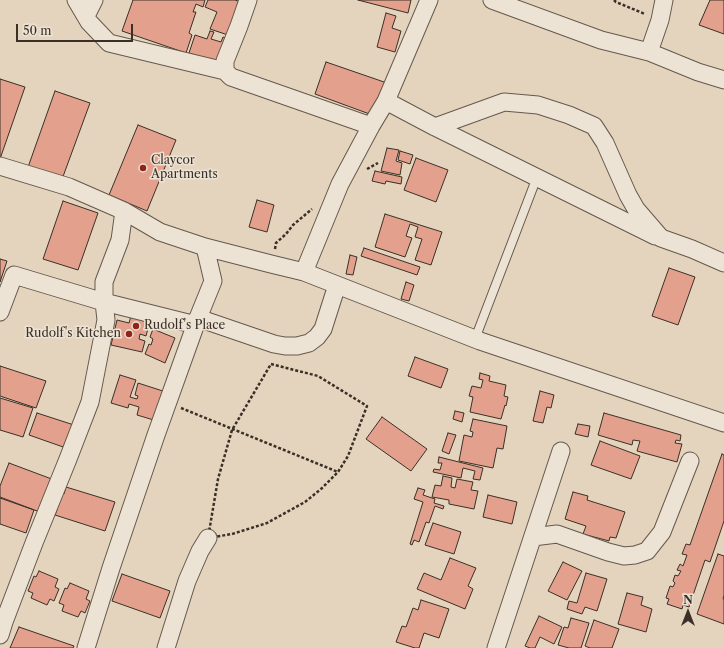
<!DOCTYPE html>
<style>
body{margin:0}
#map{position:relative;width:724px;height:648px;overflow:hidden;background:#e4d4bd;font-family:"Libre Caslon Text",serif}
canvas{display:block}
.north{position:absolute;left:668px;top:592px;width:40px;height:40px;-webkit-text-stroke:3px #ede3d4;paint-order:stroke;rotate:0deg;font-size:11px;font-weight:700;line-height:16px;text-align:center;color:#3a3027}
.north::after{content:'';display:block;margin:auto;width:14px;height:18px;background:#3a3027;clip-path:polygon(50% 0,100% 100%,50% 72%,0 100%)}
.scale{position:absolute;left:16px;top:24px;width:117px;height:18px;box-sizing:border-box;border:2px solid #3a3027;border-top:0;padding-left:5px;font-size:12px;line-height:14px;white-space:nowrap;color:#3a3027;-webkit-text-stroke:3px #ede3d4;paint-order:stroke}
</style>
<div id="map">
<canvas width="724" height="648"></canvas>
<div class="north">N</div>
<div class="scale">50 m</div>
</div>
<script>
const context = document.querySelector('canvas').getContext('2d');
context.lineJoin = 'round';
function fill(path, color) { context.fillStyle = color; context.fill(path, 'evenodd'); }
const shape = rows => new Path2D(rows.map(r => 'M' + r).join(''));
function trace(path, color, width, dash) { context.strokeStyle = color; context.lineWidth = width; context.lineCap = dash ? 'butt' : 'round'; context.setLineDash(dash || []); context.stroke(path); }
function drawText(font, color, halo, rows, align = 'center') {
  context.font = font + ' "Libre Caslon Text",serif'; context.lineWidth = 3; context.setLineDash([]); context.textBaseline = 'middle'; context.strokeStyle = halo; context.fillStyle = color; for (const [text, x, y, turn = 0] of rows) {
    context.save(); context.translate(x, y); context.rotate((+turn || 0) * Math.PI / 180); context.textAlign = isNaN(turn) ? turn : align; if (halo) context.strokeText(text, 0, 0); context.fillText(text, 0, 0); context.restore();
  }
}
const building = shape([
 [133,0,205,0,203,7,196,4,193,12,196,12,189,33,192,35,186,53,122,31,133,0],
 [208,0,235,0,241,2,228,35,210,29,217,12,205,7,208,0],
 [358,0,411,0,408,13,358,0],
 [710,0,724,0,724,34,699,25,710,0],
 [386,13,396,16,392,28,401,31,395,52,377,47,386,13],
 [210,31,214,32,211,39,221,42,223,37,226,38,217,63,189,53,195,35,207,39,210,31],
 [326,62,387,83,375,116,315,94,326,62],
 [0,79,25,87,0,159,0,79],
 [55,91,90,103,61,182,27,170,55,91],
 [138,125,176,140,147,211,109,195,138,125],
 [387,148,399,150,396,161,402,163,400,175,381,171,387,148],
 [400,151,413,155,410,164,398,160,400,151],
 [416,158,448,170,436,202,404,190,416,158],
 [375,171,402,177,401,184,386,181,385,184,372,181,375,171],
 [257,200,274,205,267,232,249,227,257,200],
 [63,201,98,213,78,270,43,259,63,201],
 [385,214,442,232,431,265,415,260,422,239,415,237,418,227,410,224,406,236,412,238,405,257,375,247,385,214],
 [364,248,420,267,417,275,361,256,364,248],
 [350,255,357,257,353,275,346,274,350,255],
 [0,259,7,261,0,282,0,259],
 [669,268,695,277,678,325,652,316,669,268],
 [406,282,414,285,409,301,401,299,406,282],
 [131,316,150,321,146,336,140,334,139,339,145,341,142,352,111,345,117,320,129,323,131,316],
 [153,329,175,338,165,363,145,354,149,344,151,345,153,339,150,337,153,329],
 [415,357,448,369,441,388,408,376,415,357],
 [0,366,46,381,36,408,0,396,0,366],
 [480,373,490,376,489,381,506,385,504,396,508,397,506,406,505,405,501,419,470,412,473,397,469,396,472,386,481,388,483,380,479,379,480,373],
 [120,375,136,380,130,397,137,399,138,396,135,395,138,383,166,392,157,421,137,415,139,407,129,404,128,408,111,403,120,375],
 [540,391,554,395,551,408,547,407,543,423,533,421,540,391],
 [0,398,33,408,23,437,0,430,0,398],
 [455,411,464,413,462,422,453,419,455,411],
 [37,413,74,425,66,448,29,435,37,413],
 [604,413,681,435,680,441,676,440,675,443,682,444,677,462,637,451,640,441,633,440,632,445,598,435,604,413],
 [382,417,427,449,411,471,366,439,382,417],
 [473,419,507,426,503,449,497,448,493,468,459,461,464,435,472,437,473,432,470,431,473,419],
 [578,424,590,426,588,437,575,434,578,424],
 [448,433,456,435,449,454,442,451,448,433],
 [600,441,640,456,631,479,591,465,600,441],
 [722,454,724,455,724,521,710,562,705,560,689,607,683,605,682,609,667,604,669,599,666,598,670,586,673,587,675,583,673,581,675,575,678,576,681,571,677,570,680,564,683,566,687,555,682,554,686,544,690,545,722,454],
 [439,457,483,468,480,480,473,479,475,471,463,468,461,478,433,472,434,469,440,470,442,463,438,463,439,457],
 [9,463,57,481,45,514,0,497,0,486,9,463],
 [443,476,452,478,451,487,455,488,457,479,473,482,471,490,478,491,474,509,449,504,449,500,432,497,435,485,441,486,443,476],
 [66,487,115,502,105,531,55,515,57,510,54,509,59,492,64,494,66,487],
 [418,488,425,490,423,495,435,499,434,503,444,506,443,509,435,506,429,523,426,522,419,542,414,540,412,545,410,544,423,502,414,499,418,488],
 [573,492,588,496,587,500,625,512,616,538,610,537,609,541,583,534,586,526,565,519,573,492],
 [488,495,517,502,512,524,483,517,488,495],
 [0,498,34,510,26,533,0,524,0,498],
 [433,523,461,532,454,554,425,545,433,523],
 [718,554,724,556,724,595,723,599,724,599,724,624,697,614,718,554],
 [450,558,476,568,468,586,473,589,465,609,417,589,424,573,441,580,450,558],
 [563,562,582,571,567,600,548,591,563,562],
 [39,571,58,579,55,587,59,589,54,601,50,599,47,605,31,598,33,593,28,591,34,576,36,577,39,571],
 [586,573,607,579,597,611,585,607,582,614,567,609,569,601,577,603,586,573],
 [122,574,170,591,160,618,112,601,122,574],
 [70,583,89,591,86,599,90,601,85,613,81,611,78,617,62,611,64,605,59,603,65,588,67,589,70,583],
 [627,593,643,597,641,605,652,609,646,632,618,624,627,593],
 [421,600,449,609,439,638,424,633,419,648,415,648,396,642,402,626,406,627,413,608,418,610,421,600],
 [539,616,562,627,554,644,540,637,535,648,530,648,525,646,539,616],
 [571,618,589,623,581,648,569,648,558,645,564,627,568,628,571,618],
 [594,620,619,629,612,648,590,648,585,646,594,620],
 [19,627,74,646,73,648,10,648,19,627]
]);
fill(building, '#e3a08c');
trace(building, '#3a3027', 1);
const service = shape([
 [475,339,537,177]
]);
const minor = shape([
 [76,0,89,22,109,43,225,71],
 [248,0,239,26,225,61,225,71,231,77,371,126],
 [492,0,601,40,649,52,698,72,724,80],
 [86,16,94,0],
 [649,52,660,20,664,0],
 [386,101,435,127,655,236],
 [435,127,504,102,538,105,569,115,594,126,605,143,628,195,636,209,661,238,692,249,724,263],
 [0,166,69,187,124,211,160,232,205,247,271,264,304,272,480,341,724,423],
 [304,272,340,184,371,126,386,101,429,0],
 [0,312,14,275,104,302,196,325],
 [198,318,274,344,285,346,297,346,309,343,317,337,323,329,337,285],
 [533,537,557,534,608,552,624,556,635,555,647,551,662,532,690,461],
 [0,635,4,622,34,543,68,459,90,402,106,320,104,302,104,282,120,240,124,211],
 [86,648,111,568,156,435,198,318,213,281,205,247],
 [166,648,187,581,200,551,208,538],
 [496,648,561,451]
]);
trace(service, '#64594c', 10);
trace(minor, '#64594c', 19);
trace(shape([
 [614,0,616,2,645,14],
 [367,169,378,163],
 [275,249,276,243,286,234,293,225,312,209],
 [271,364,318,376,367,406,348,456,338,472,321,489,305,502,267,523,232,534,208,538,218,479,232,430,271,364],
 [181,408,338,472]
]), '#3a3027', 2.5, [3, 2]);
trace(service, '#ede3d4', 8);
trace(minor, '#ede3d4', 17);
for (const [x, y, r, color] of [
 [143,168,4,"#8f2418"],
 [136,326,4,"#8f2418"],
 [129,334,4,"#8f2418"]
]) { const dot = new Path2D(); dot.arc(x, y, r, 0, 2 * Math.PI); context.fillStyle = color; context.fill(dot); trace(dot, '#ede3d4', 1.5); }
drawText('12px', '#3a3027', '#ede3d4', [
 ["Claycor",151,161],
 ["Apartments",151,175],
 ["Rudolf's Place",144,326],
 ["Rudolf's Kitchen",121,334,"right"]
], 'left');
</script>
